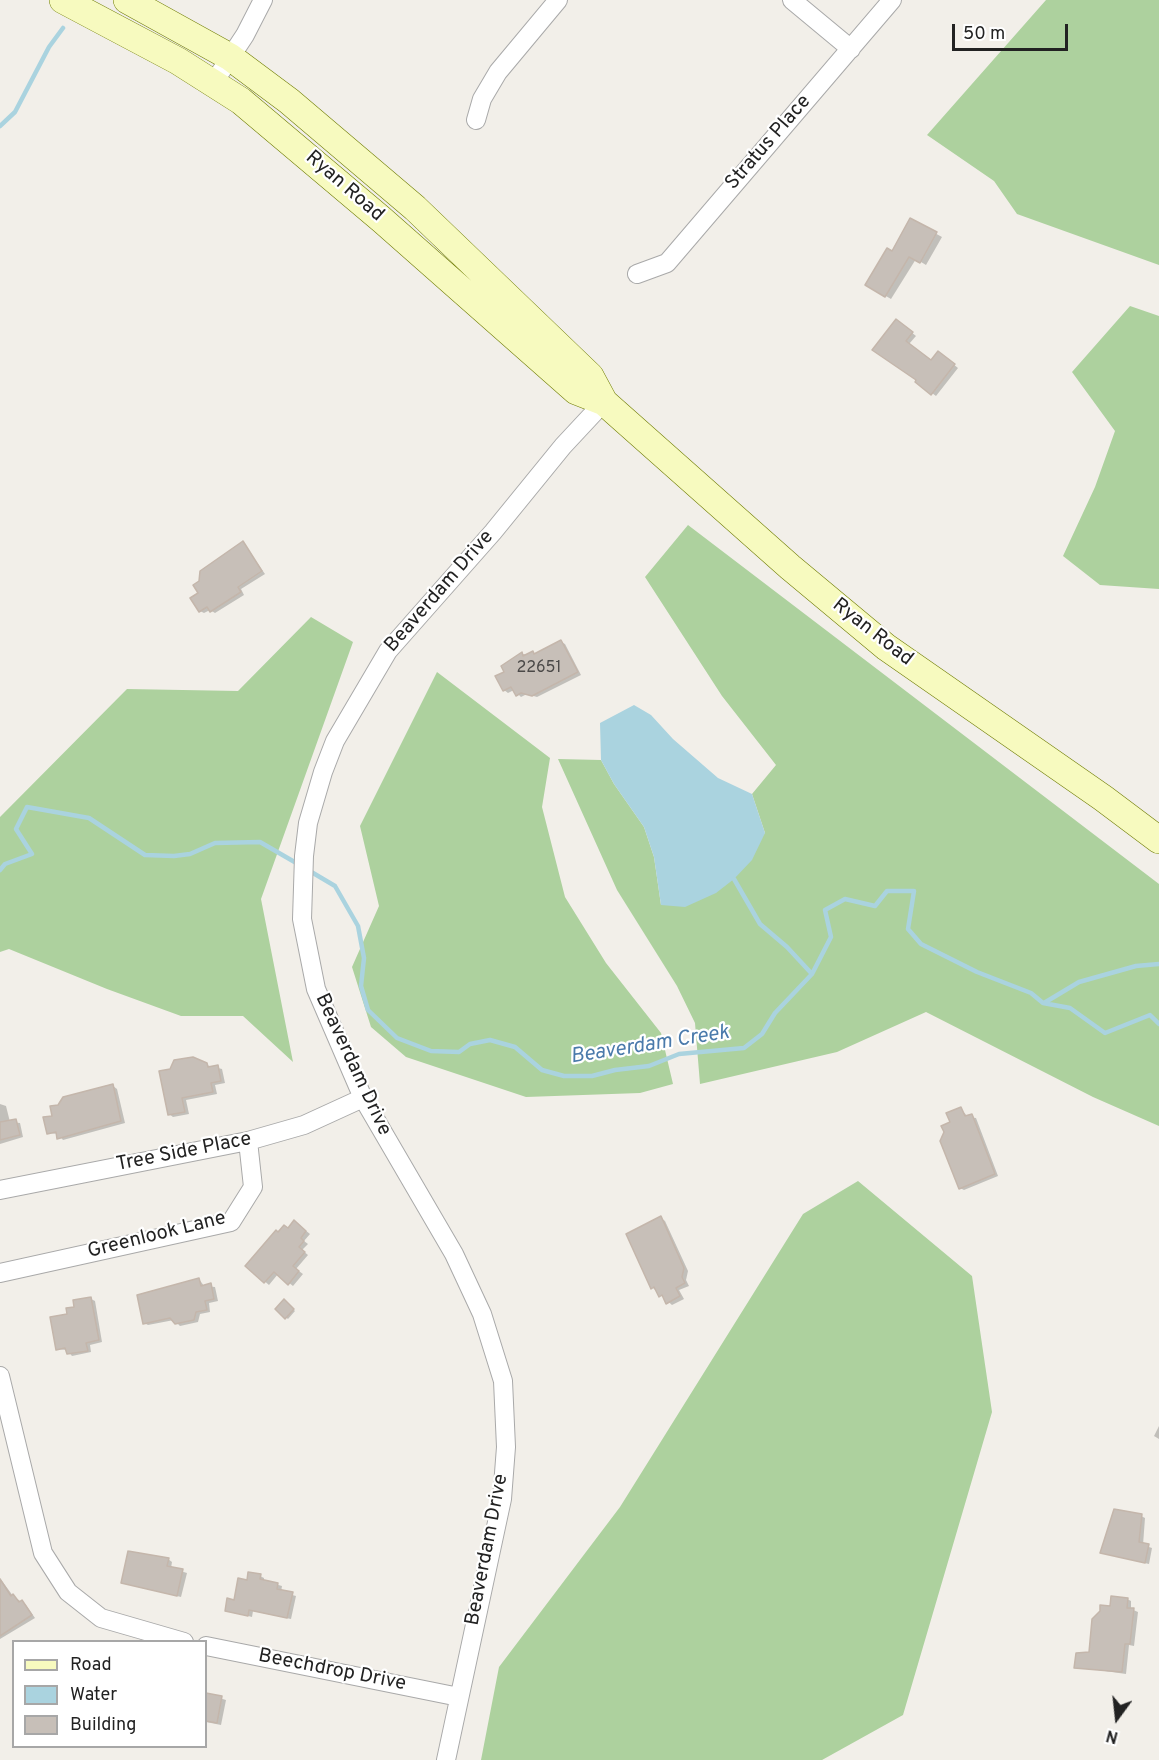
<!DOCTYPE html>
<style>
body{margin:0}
#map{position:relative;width:1159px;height:1760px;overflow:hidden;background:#f2efe9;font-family:Overpass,sans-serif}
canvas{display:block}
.legend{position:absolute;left:12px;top:1640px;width:195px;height:108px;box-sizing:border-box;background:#fff;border:2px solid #a7a7a7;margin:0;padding:8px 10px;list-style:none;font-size:18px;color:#222}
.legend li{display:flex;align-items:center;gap:12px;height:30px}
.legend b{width:30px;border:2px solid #a7a7a7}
.north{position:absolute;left:1087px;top:1688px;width:60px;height:60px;-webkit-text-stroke:4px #fff;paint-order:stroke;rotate:195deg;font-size:16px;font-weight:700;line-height:24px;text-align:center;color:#222}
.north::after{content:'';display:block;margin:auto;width:21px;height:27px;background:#222;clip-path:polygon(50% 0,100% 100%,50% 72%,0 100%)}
.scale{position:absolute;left:952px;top:24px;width:116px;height:27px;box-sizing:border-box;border:3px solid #222;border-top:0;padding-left:8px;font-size:18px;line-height:21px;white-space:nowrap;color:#222;-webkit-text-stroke:4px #fff;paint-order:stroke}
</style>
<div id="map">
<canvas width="1159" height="1760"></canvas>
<ul class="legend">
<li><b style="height:8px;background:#f7fabf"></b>Road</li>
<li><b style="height:16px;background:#aad3df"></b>Water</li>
<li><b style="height:16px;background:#c7bfb8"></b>Building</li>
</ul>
<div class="north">N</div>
<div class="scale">50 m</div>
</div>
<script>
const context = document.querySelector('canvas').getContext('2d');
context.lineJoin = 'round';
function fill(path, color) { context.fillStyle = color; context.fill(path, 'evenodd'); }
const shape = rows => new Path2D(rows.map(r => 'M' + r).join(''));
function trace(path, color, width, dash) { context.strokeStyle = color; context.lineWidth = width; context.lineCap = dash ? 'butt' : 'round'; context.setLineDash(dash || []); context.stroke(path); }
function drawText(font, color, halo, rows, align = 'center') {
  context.font = font + ' Overpass,sans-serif'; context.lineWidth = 4.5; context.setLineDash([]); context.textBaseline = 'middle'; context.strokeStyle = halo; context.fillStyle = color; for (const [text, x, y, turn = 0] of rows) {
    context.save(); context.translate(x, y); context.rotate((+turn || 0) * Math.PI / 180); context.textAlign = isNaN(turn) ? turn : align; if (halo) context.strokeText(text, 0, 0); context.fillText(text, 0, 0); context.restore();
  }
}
fill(shape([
 [1046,0,1159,0,1159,265,1017,214,994,181,927,135],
 [1130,306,1159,316,1159,589,1100,585,1063,556,1095,487,1115,431,1072,372],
 [688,525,1159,884,1159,1126,1093,1097,926,1012,837,1052,700,1084,695,1023,677,986,617,890,558,759,601,760,614,784,644,827,654,857,661,905,765,833,752,794,776,765,722,696,645,577],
 [311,617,353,642,261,899,293,1062,243,1016,181,1016,107,989,9,949,0,952,0,817,127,689,238,691],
 [437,672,550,758,542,807,565,897,606,963,661,1033,673,1084,640,1093,526,1097,406,1057,371,1027,352,967,379,906,360,826],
 [858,1181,972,1276,992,1412,903,1715,822,1760,481,1760,499,1667,620,1507,803,1214]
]), '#add19e');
fill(shape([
 [634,705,651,715,673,739,718,778,752,794,765,833,752,860,734,879,716,893,685,907,661,905,654,857,644,827,614,784,601,760,600,723]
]), '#aad3df');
fill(shape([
 [911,220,942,237,926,265,916,259,891,299,867,285,893,253],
 [900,323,916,336,909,344,932,361,942,355,958,368,936,396,917,382],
 [243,543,265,574,241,589,244,595,215,613,210,610,204,613,200,611,200,582],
 [561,642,565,644,581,675,537,697,527,694,521,697,514,690,508,693,504,690,506,673,522,654,536,655],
 [206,1065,222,1069,225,1083,215,1085,217,1094,186,1100,189,1114,173,1117,169,1114],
 [113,1086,117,1089,125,1123,63,1140,58,1134,48,1133,59,1106],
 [0,1104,6,1106,10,1122,20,1123,23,1137,0,1144],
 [961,1109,968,1117,976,1118,998,1176,964,1190,960,1188,952,1123],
 [661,1218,665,1221,688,1271,686,1280,689,1286,679,1290,684,1299,672,1305,653,1288],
 [299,1225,310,1234,304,1241,308,1244,302,1250,308,1255,296,1269,303,1274,293,1286,278,1274,269,1285,247,1266,279,1233],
 [199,1279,204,1286,215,1287,218,1301,209,1303,210,1312,200,1314,198,1322,180,1326,174,1320,148,1325,144,1323],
 [91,1299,95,1301,102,1342,90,1345,91,1352,72,1356,67,1350,57,1349,68,1315],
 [286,1302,295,1311,288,1319,277,1309],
 [1159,1426,1159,1439,1154,1436],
 [1141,1516,1145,1518,1143,1545,1152,1548,1149,1564,1102,1553],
 [168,1559,172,1562,171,1568,187,1573,181,1597,123,1582],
 [260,1576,264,1578,264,1581,282,1586,281,1592,296,1596,291,1619,253,1611,252,1617,226,1610,248,1582],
 [0,1578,13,1596,26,1605,35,1618,0,1639],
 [1127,1599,1131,1601,1131,1609,1138,1612,1134,1646,1129,1645,1126,1674,1076,1667,1091,1654,1111,1608],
 [206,1694,226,1700,221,1725,206,1722]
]), '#0003');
trace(shape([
 [0,126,15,112,49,47,63,28],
 [0,870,5,864,32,854,16,829,27,807,89,818,145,855,174,856,190,854,215,843,260,842,298,864],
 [308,870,335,886,358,926,364,958,361,986,368,1010,397,1038,431,1051,459,1052,470,1044,490,1040,515,1047,542,1070,564,1076,592,1076,615,1070,649,1066,679,1054,744,1048,762,1034,775,1013,812,974,831,937,825,910,845,899,875,906,887,891,914,891,908,929,921,944,977,972,1031,993,1043,1003,1070,1008,1105,1033,1150,1015,1159,1024],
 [734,879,760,924,787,947,812,974],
 [1044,1003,1079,982,1136,966,1159,964]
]), '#aad3df', 4.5);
const building = shape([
 [910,218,937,232,920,263,909,257,885,297,865,285,887,248,892,251,910,218],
 [896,319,913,332,906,341,931,360,938,351,955,364,931,395,915,382,916,380,872,350,896,319],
 [243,541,262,571,238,587,241,592,210,612,207,607,199,612,190,598,198,593,193,585,199,581,200,571,243,541],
 [561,640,578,672,532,696,521,693,516,696,511,687,503,691,495,676,504,672,501,666,522,652,523,656,533,651,534,654,561,640],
 [193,1057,207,1063,208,1067,218,1065,221,1081,211,1083,213,1092,182,1098,185,1112,168,1115,159,1071,170,1069,174,1060,193,1057],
 [113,1084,121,1121,57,1139,56,1132,47,1134,43,1117,52,1116,50,1106,58,1105,63,1097,113,1084],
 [961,1107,965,1116,972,1114,995,1174,959,1189,940,1141,944,1132,941,1126,950,1122,946,1113,961,1107],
 [16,1119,20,1135,0,1140,0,1122,16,1119],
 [661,1216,684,1268,682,1277,685,1283,676,1288,680,1296,666,1304,662,1295,659,1297,654,1287,651,1289,626,1234,661,1216],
 [294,1220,306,1231,301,1238,304,1241,299,1247,305,1252,293,1266,299,1271,288,1285,274,1272,264,1283,245,1266,276,1230,278,1232,284,1225,288,1228,294,1220],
 [199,1278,201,1286,211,1283,214,1299,205,1301,207,1310,196,1312,194,1320,175,1324,170,1318,143,1324,137,1295,199,1278],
 [91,1297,99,1340,86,1343,88,1351,67,1354,65,1348,56,1350,50,1317,67,1314,66,1308,74,1307,73,1300,91,1297],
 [284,1299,294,1309,285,1319,275,1309,284,1299],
 [1114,1509,1142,1514,1139,1542,1149,1544,1145,1563,1100,1553,1114,1509],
 [128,1551,169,1558,167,1566,183,1569,177,1596,121,1583,128,1551],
 [248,1572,261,1574,260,1579,278,1583,277,1589,293,1592,287,1618,249,1610,248,1616,225,1611,227,1598,234,1600,238,1578,247,1580,248,1572],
 [0,1579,11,1596,13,1594,19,1602,22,1600,32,1615,0,1636,0,1579],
 [1111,1596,1128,1598,1127,1608,1134,1608,1130,1644,1125,1644,1122,1672,1074,1668,1076,1653,1089,1652,1092,1619,1100,1611,1100,1605,1110,1606,1111,1596],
 [206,1693,222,1696,217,1723,206,1721,206,1693]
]);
fill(building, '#c7bfb8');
trace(building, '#c4b6ab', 1.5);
const minor = shape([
 [792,0,851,49],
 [214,82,245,35,263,0],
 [476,120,482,99,498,72,558,0],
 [637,274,667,263,892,0],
 [0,1190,248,1141,304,1125,363,1098],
 [0,1273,231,1222,253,1187,248,1141],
 [0,1376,43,1553,68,1592,101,1618,184,1642],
 [206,1646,459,1697],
 [446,1760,502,1499,506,1447,503,1381,482,1314,454,1254,363,1098,316,989,302,919,304,856,308,823,323,772,335,741,388,651,493,532,563,446,604,402]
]);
const secondary = shape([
 [63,0,178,61,241,101,381,219,576,391,604,402],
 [127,0,230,57,289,101,415,208,590,376,604,402,790,567,886,647,1103,798,1159,840]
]);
trace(minor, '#a9a9a9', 20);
trace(secondary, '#707d05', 28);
trace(minor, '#fff', 18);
trace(secondary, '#f7fabf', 27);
drawText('16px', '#4b4948', null, [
 ["22651",539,669]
]);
drawText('20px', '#222', '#fff', [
 ["Stratus Place",769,143,-49],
 ["Ryan Road",344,187,41],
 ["Beaverdam Drive",440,592,-49],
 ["Ryan Road",872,633,38],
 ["Beaverdam Drive",352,1065,65],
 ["Tree Side Place",184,1153,-11],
 ["Greenlook Lane",157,1236,-14],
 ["Beaverdam Drive",488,1550,-79],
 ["Beechdrop Drive",332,1671,11]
]);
drawText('italic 21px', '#4a7aab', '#fff', [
 ["Beaverdam Creek",650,1046,-9]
]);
</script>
